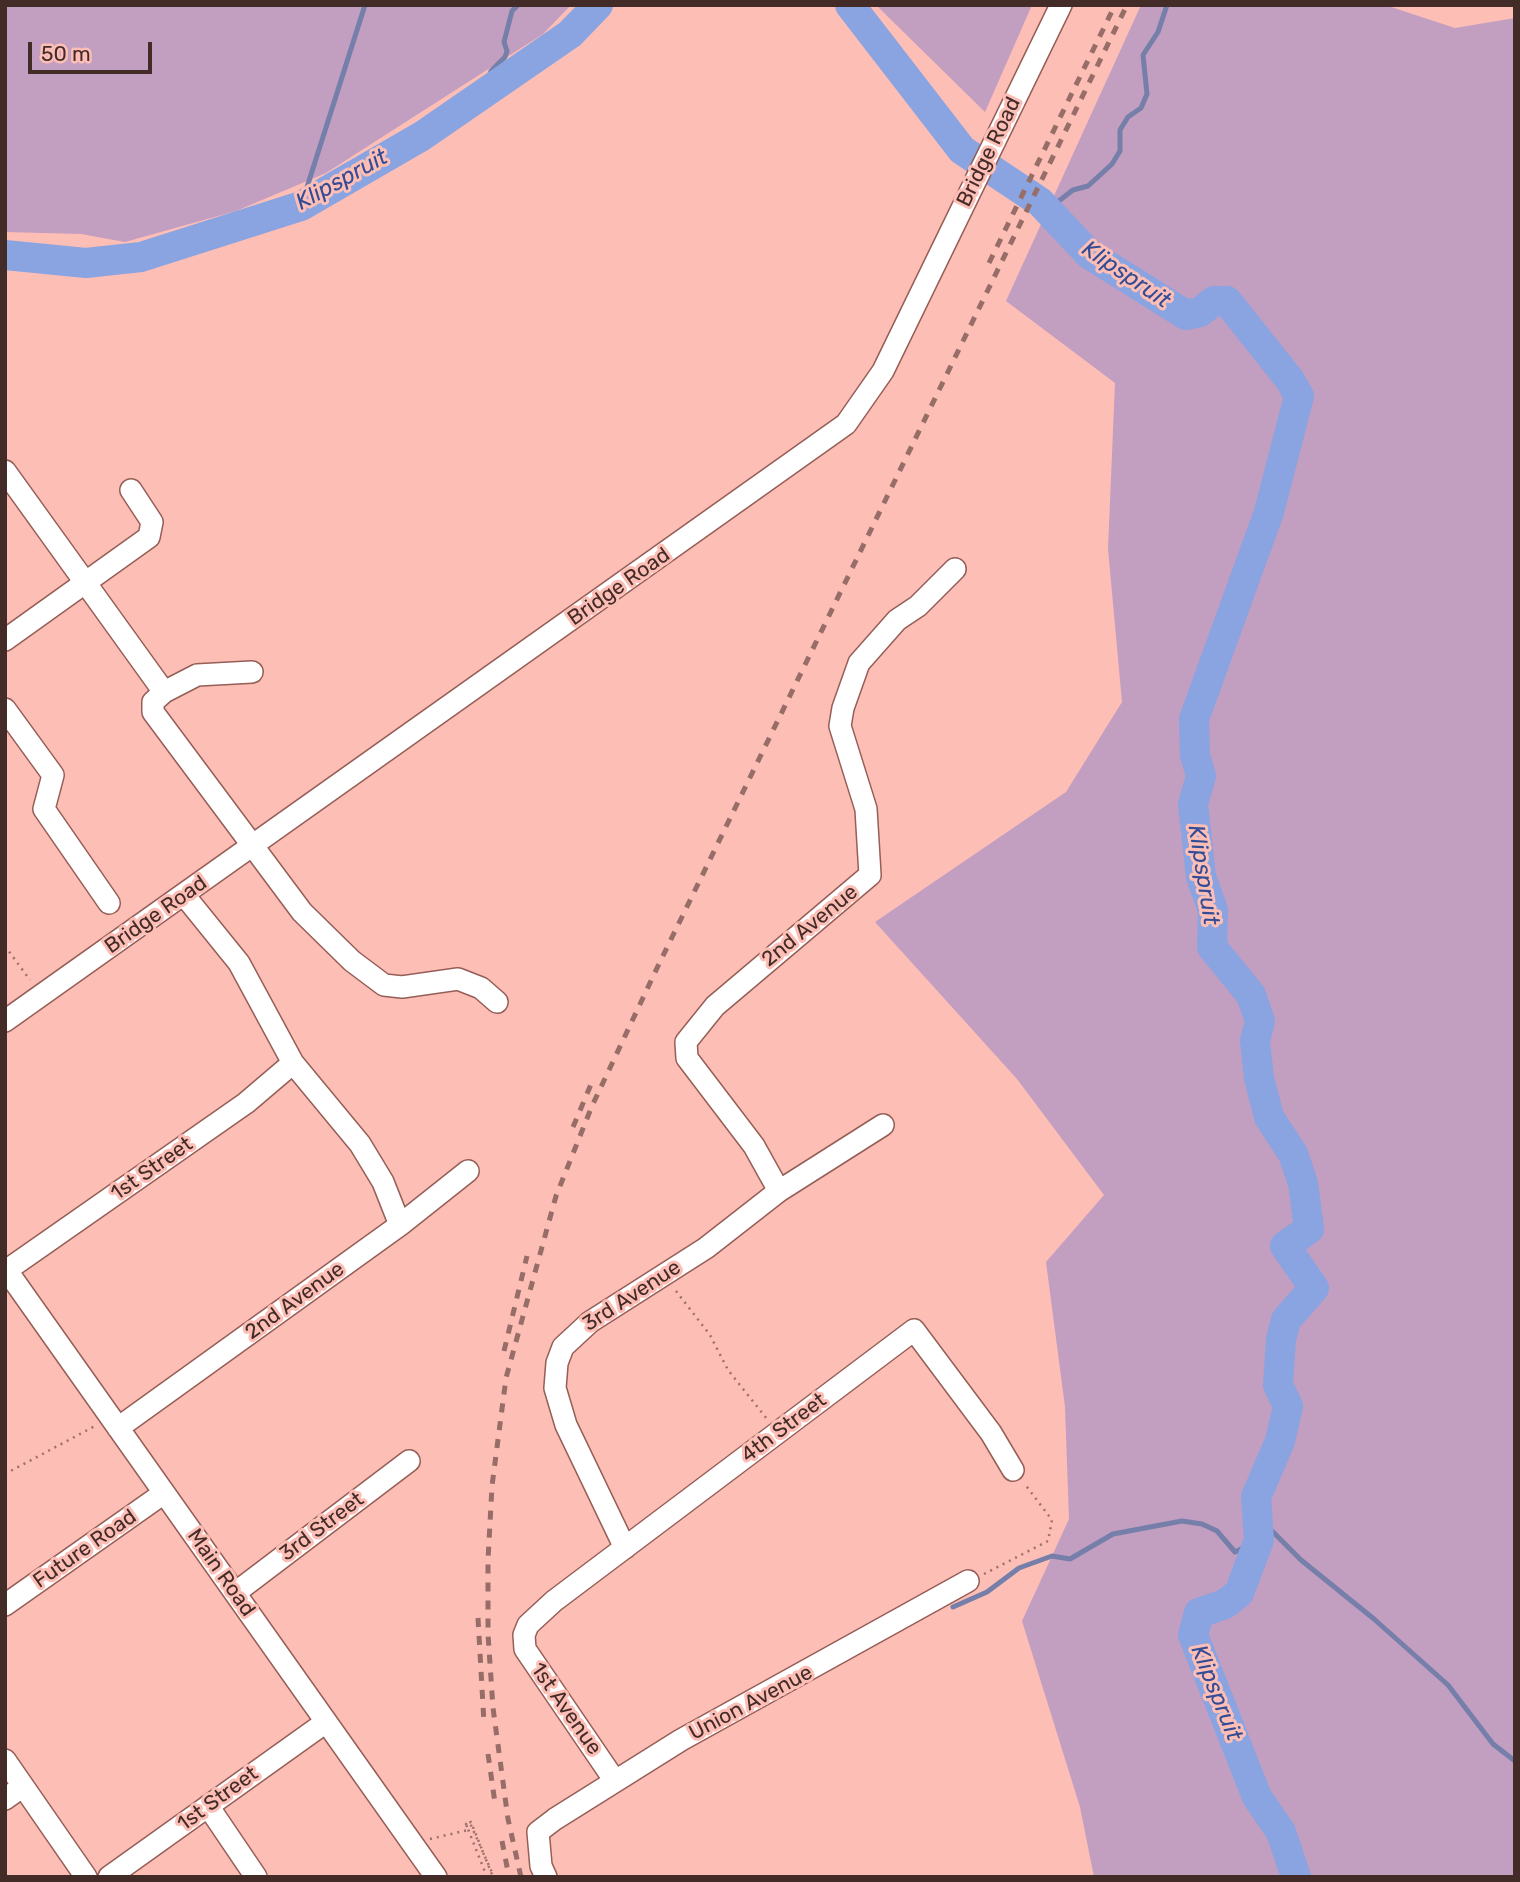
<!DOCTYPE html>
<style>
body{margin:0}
#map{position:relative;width:1520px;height:1882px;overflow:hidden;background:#fdbeb6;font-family:Rubik,sans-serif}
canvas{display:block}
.frame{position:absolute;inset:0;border:7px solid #432b28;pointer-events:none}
.scale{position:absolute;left:28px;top:42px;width:124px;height:32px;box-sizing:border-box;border:4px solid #432b28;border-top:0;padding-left:9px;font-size:21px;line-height:24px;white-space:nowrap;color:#432b28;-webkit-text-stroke:5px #fdbeb6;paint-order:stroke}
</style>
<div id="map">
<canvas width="1520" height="1882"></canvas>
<div class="frame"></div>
<div class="scale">50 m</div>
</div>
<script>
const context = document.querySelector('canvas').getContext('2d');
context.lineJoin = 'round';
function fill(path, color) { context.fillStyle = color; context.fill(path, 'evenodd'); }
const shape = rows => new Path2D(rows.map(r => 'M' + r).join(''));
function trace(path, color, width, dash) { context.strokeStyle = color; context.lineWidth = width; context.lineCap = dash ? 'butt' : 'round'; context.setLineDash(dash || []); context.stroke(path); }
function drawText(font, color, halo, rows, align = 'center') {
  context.font = font + ' Rubik,sans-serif'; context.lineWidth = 6; context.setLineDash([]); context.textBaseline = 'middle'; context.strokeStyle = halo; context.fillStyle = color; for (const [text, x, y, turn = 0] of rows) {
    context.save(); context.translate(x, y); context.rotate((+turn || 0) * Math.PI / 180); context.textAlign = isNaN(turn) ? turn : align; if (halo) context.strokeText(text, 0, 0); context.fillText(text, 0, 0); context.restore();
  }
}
fill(shape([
 [5,5,571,5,543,34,326,173,236,211,125,242,81,234,5,232],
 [876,5,1032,5,985,112],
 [1141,5,1385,5,1455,28,1515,18,1515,1877,1094,1877,1080,1807,1022,1621,1069,1519,1065,1407,1046,1262,1104,1195,1017,1079,875,922,1066,792,1122,702,1108,549,1115,383,1006,301]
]), '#c29ec1');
trace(shape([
 [483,94,491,71,505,57,507,51,504,42,512,11,518,5],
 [301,206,365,5],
 [1047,210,1073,190,1088,186,1112,164,1120,151,1120,130,1128,117,1141,108,1147,94,1143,55,1158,32,1167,5],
 [1259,1518,1301,1560,1374,1619,1448,1685,1493,1744,1515,1761],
 [953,1607,987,1592,1019,1568,1052,1556,1070,1559,1113,1534,1182,1521,1202,1524,1217,1531,1235,1552,1259,1540]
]), '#757faa', 5);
trace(shape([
 [850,5,962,150,1040,202,1089,254,1186,315,1200,312,1214,301,1227,301,1290,380,1299,396,1269,512,1194,719,1195,755,1201,776,1193,804,1201,877,1213,910,1212,947,1251,995,1260,1021,1255,1041,1259,1078,1269,1117,1293,1154,1303,1183,1309,1229,1285,1246,1314,1288,1286,1320,1281,1339,1278,1385,1288,1406,1280,1441,1256,1497,1259,1540,1239,1593,1225,1604,1199,1613,1193,1635,1257,1797,1281,1832,1296,1877],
 [5,255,86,263,141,257,301,206,422,136,570,34,598,5]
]), '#8aa3e1', 30);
const minor = shape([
 [5,471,164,692],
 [5,640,149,537,152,522,131,490],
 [252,672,197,675,164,692,153,702,153,712,302,912,352,961,384,985,402,987,458,979,481,988,497,1002],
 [5,709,53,775,44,809,109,903],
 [184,895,239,963,293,1063,360,1144,383,1182,400,1225],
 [5,1021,846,424,883,371,1061,5],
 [779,1191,754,1146,687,1058,686,1042,715,1006,870,875,866,809,840,726,843,708,859,663,897,620,918,606,955,569],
 [5,1268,436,1877],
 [7,1270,246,1103,293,1063],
 [118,1428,400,1225,468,1171],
 [625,1548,566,1425,555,1388,557,1363,563,1347,590,1322,706,1248,779,1191,883,1125],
 [235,1593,409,1461],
 [5,1605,164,1493],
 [5,1760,86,1877],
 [615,1781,525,1649,524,1635,528,1625,554,1601,914,1330,991,1433,1013,1470],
 [5,1799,23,1786],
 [208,1806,256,1877],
 [109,1877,326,1722],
 [546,1877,541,1866,538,1832,555,1819,681,1740,968,1581]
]);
trace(minor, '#955e57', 24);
trace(shape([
 [5,946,30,980],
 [676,1291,710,1335,728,1370,767,1419],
 [5,1474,95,1426],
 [984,1574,1048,1541,1052,1520,1024,1483],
 [430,1839,468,1830,466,1824,471,1822,493,1877]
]), '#9c716c', 2.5, [2, 5]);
trace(minor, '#fff', 21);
trace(shape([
 [989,263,1115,5],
 [573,1127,592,1082],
 [504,1351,527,1256],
 [478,1618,484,1723],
 [488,1754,495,1803],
 [502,1841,509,1877],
 [521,1877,508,1819,493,1708,488,1634,488,1560,492,1486,506,1378,556,1196,592,1106,658,966,1127,5]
]), '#976d68', 5, [9, 9]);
trace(shape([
 [487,1877,466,1824,470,1823,494,1877]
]), '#9c716c', 2.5, [2, 5]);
drawText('21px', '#432b28', '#fdbeb6', [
 ["Bridge Road",989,152,-64],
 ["Bridge Road",619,587,-35],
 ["Bridge Road",156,915,-35],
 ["2nd Avenue",810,926,-39],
 ["1st Street",152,1169,-35],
 ["3rd Avenue",632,1296,-33],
 ["2nd Avenue",295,1301,-36],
 ["4th Street",784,1428,-37],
 ["3rd Street",322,1527,-37],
 ["Future Road",85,1549,-35],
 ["Main Road",221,1573,55],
 ["Union Avenue",751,1703,-28],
 ["1st Avenue",566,1709,55],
 ["1st Street",218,1799,-36]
]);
drawText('italic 23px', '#334c96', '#fdbeb6', [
 ["Klipspruit",342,180,-29],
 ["Klipspruit",1126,275,34],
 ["Klipspruit",1203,875,81],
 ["Klipspruit",1216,1693,68]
]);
</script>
